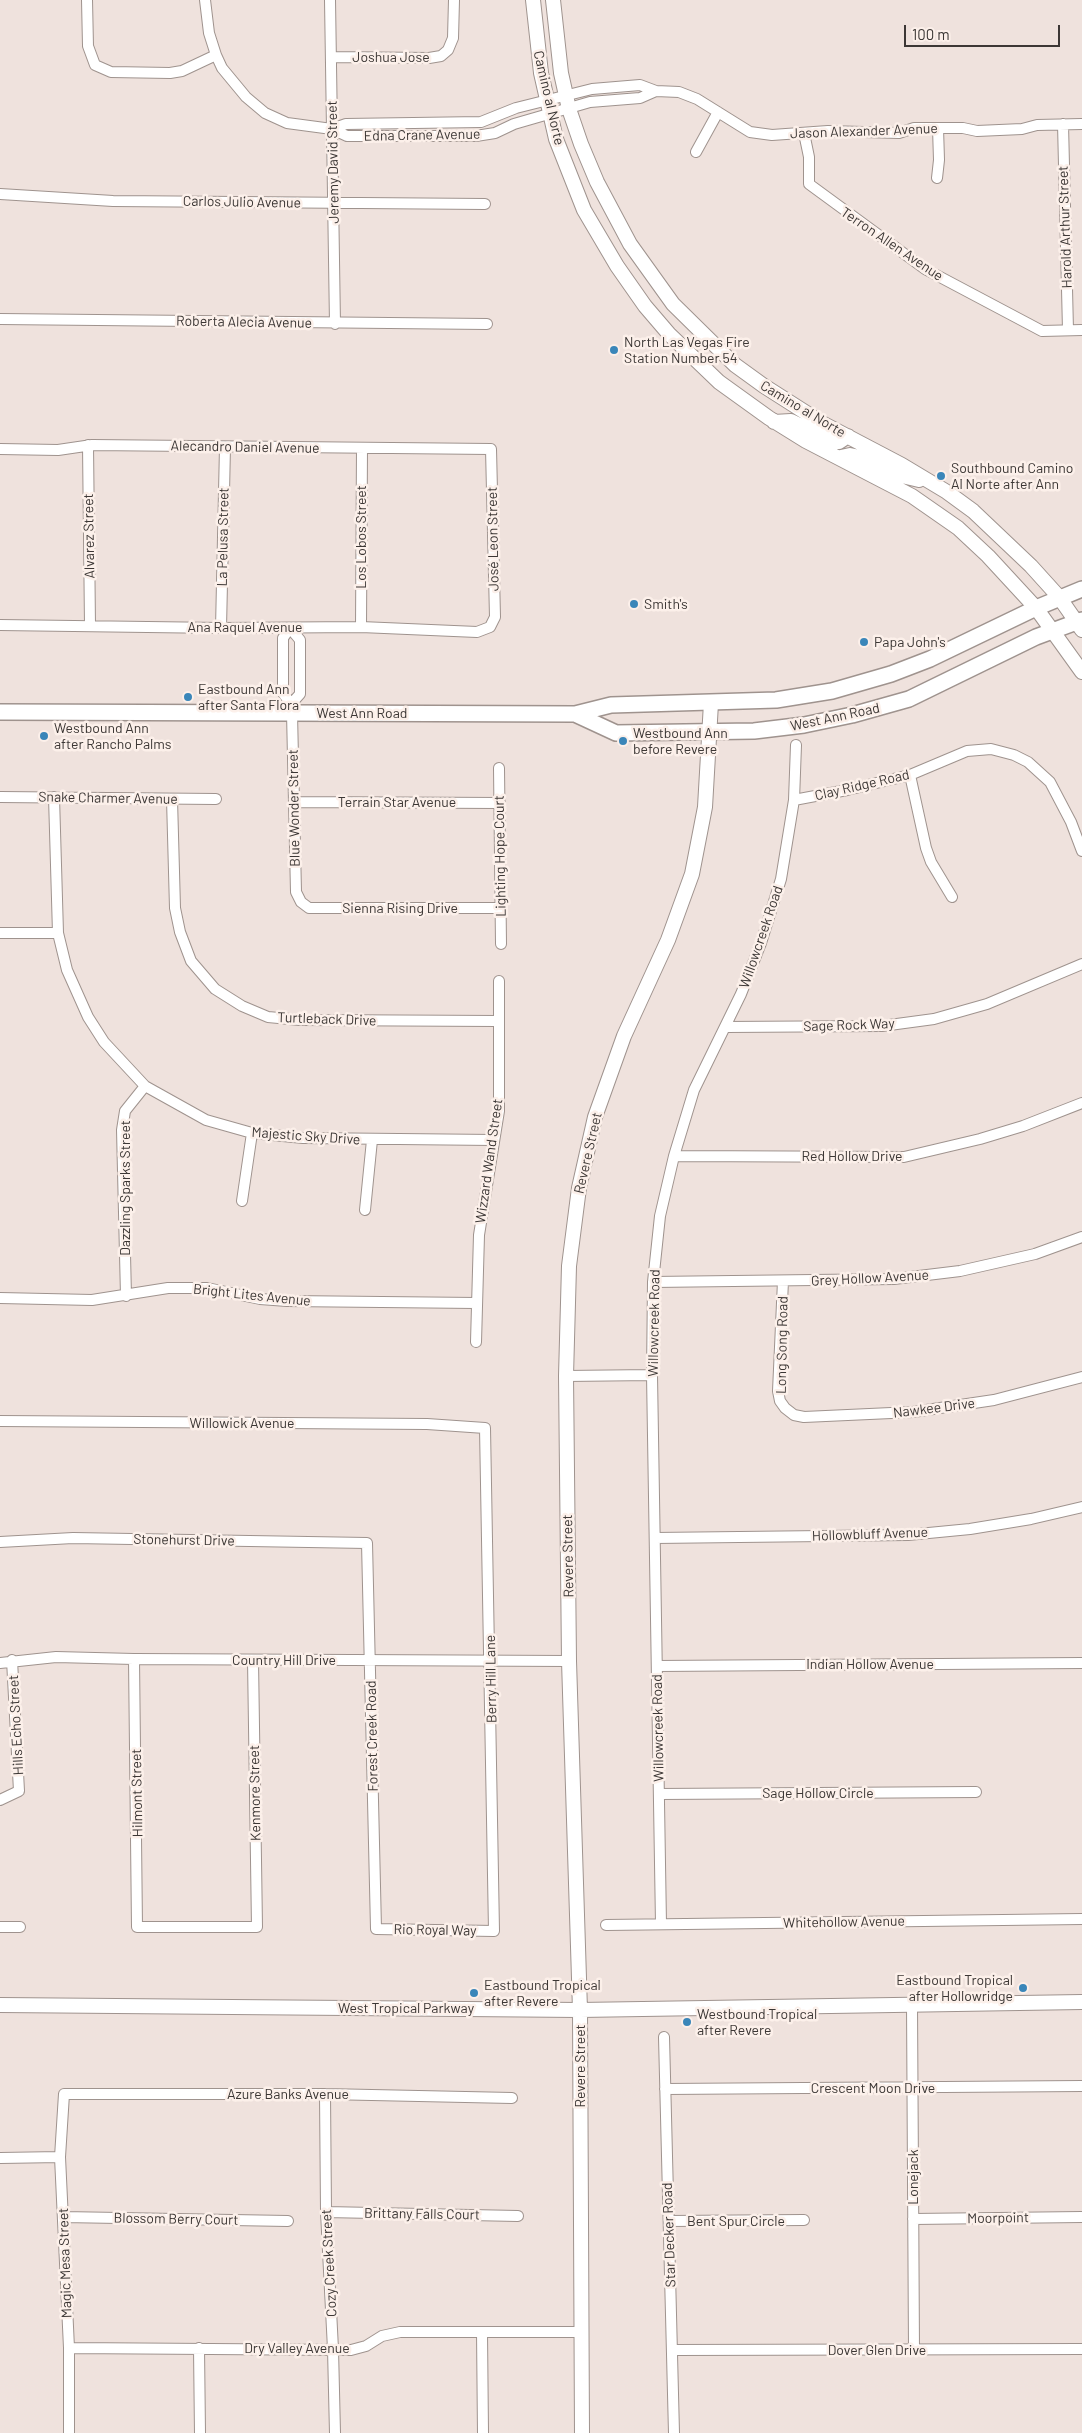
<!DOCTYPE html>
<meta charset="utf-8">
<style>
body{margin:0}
#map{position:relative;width:1082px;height:2433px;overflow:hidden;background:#efe2dd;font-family:Barlow,sans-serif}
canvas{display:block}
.scale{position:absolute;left:904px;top:25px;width:156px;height:22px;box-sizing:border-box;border:2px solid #3c3735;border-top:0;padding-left:6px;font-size:15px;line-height:18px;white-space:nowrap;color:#3c3735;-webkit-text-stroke:4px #fcf0ea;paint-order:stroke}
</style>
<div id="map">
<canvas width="1082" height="2433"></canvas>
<div class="scale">100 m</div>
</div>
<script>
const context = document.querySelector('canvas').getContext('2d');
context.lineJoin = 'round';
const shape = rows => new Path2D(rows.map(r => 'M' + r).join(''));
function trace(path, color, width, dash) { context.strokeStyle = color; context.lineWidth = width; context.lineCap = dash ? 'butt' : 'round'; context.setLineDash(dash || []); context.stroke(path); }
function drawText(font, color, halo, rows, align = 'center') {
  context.font = font + ' Barlow,sans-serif'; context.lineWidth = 5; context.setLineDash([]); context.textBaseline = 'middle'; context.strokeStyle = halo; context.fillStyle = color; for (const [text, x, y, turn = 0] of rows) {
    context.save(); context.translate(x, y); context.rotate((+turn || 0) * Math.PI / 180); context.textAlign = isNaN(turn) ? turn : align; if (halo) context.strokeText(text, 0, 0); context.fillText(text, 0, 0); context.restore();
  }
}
const street = shape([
 [87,0,88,46,95,65,111,72,170,73,182,71,216,55],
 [205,0,209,33,216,55,222,68,246,97,265,113,287,123,332,129,347,136,476,136,495,133,514,124,590,102,640,98,656,91],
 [330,0,335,324],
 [332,57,429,58,441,56,448,50,453,38,454,0],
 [1063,124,1068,330],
 [332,129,346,124,481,122,516,108,592,89,640,85,656,91,679,92,697,99,750,132,772,135,828,131,899,133,914,128,963,128,977,131,1022,129,1037,125,1082,124],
 [804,133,809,157,809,184,925,269,1042,331,1082,330],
 [696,152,718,112],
 [937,178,939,160,938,128],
 [0,194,113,201,485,204],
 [0,319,487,324],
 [88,445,90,626],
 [0,449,58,450,92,445,491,449,495,617,490,627,477,632,361,627,221,628,0,625],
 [361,627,362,448],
 [221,628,225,447],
 [291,704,283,693,283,638,290,628,300,640,300,694,291,704,292,713,296,892,301,902,309,908,501,908],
 [499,768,501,944],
 [910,775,926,848,931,862,952,897],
 [0,797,216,799],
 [54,797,58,933,67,970,88,1017,104,1042,145,1086,206,1120,252,1133,303,1138,494,1140],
 [172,799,175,908,180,932,191,961,215,989,242,1006,268,1017,300,1020,498,1021],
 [794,800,847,790,910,775,967,751,991,749,1014,755,1028,762,1050,782,1071,822,1082,851],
 [294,802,500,803],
 [0,933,58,933],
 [726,1027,882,1026,934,1019,987,1004,1082,964],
 [674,1156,904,1157,980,1139,1023,1126,1082,1103],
 [242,1201,252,1133],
 [365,1210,372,1140],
 [783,1281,778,1391,780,1401,785,1408,794,1415,804,1417,913,1412,994,1400,1082,1377],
 [653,1282,894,1279,960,1271,1035,1254,1082,1237],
 [126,1296,122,1130,125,1111,145,1086],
 [0,1298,92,1300,168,1288,207,1288,260,1299,287,1301,476,1303],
 [476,1342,479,1235,499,1111,499,981],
 [566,1376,652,1375],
 [0,1421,427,1424,485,1428,494,1931,376,1929,367,1543,73,1538,0,1542],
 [655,1538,908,1535,970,1529,1031,1519,1082,1507],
 [134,1659,137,1927,257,1927,253,1660],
 [0,1663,56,1657,134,1659,569,1661],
 [657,1666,1082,1663],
 [659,1794,976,1792],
 [0,1800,19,1791,12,1660],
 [661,1924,652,1375,653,1282,660,1216,674,1156,694,1090,741,994,761,943,781,879,794,800,796,745],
 [606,1925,1082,1919],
 [0,1927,20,1927],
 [912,2004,914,2350],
 [664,2037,674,2433],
 [665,2089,1082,2086],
 [325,2094,326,2212,333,2349,335,2433],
 [0,2158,60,2157],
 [326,2212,518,2216],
 [63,2217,288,2221],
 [913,2219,1082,2217],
 [669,2221,804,2220],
 [482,2332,483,2433],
 [69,2348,351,2350,366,2346,382,2336,400,2332,582,2332],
 [199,2348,200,2433],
 [673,2350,1082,2349],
 [69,2433,69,2348,60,2157,64,2094,325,2094,512,2098]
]);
const secondary = shape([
 [533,0,541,73,556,139,584,210,617,266,645,306,669,334,719,382,769,418,806,441,912,496,958,528,988,556,1036,608,1082,672],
 [553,0,561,73,569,109,581,144,597,182,630,244,673,304,735,365,764,386,822,423,902,465,947,492,973,511,1031,566,1059,597,1082,630],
 [774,422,791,421,834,442,839,442,848,436],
 [841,457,850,455,869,459,902,476,919,480],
 [0,2005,580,2010,1082,2002],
 [582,2433,580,2010,569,1661,566,1376,569,1266,579,1188,595,1117,624,1036,668,940,692,874,705,807,711,703]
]);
const primary = shape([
 [0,712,575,714,611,705,776,700,832,691,891,674,930,659,1036,608,1082,589],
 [575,714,616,733,754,731,804,725,852,715,909,699,1036,637,1082,620]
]);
trace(street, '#9f938e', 12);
trace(secondary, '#9f938e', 16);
trace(primary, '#9f938e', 18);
trace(street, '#fff', 10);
trace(secondary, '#fff', 14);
trace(primary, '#fff', 15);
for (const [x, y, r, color] of [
 [614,350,5,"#3a86b9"],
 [941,476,5,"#3a86b9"],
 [634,604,5,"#3a86b9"],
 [864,642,5,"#3a86b9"],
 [188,697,5,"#3a86b9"],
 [44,736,5,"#3a86b9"],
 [623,741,5,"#3a86b9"],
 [1023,1988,5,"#3a86b9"],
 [474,1993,5,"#3a86b9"],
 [687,2022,5,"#3a86b9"]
]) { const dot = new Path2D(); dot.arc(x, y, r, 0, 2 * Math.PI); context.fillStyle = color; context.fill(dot); trace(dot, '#fcf0ea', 2); }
drawText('14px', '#3c3735', '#fcf0ea', [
 ["Joshua Jose",391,57],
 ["Camino al Norte",549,98,77],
 ["Jason Alexander Avenue",864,131,-2],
 ["Edna Crane Avenue",422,135,-1],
 ["Jeremy David Street",333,162,-91],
 ["Carlos Julio Avenue",242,202,1],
 ["Harold Arthur Street",1065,227,-92],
 ["Terron Allen Avenue",892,244,34],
 ["Roberta Alecia Avenue",244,322,1],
 ["Camino al Norte",803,409,31],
 ["Alecandro Daniel Avenue",245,447,1],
 ["Alvarez Street",89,536,-91],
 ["La Pelusa Street",223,537,-89],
 ["Los Lobos Street",361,537,-90],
 ["José Leon Street",493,539,-91],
 ["Ana Raquel Avenue",245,627],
 ["West Ann Road",362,713],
 ["West Ann Road",835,717,-12],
 ["Clay Ridge Road",862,785,-13],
 ["Snake Charmer Avenue",108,798,1],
 ["Terrain Star Avenue",397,802],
 ["Blue Wonder Street",294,808,-91],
 ["Lighting Hope Court",500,856,-91],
 ["Sienna Rising Drive",400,908],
 ["Willowcreek Road",761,937,-71],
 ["Turtleback Drive",327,1019,2],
 ["Sage Rock Way",849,1025,-2],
 ["Majestic Sky Drive",306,1136,4],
 ["Revere Street",588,1153,-77],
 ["Red Hollow Drive",852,1156],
 ["Wizzard Wand Street",489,1161,-82],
 ["Dazzling Sparks Street",125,1188,-90],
 ["Grey Hollow Avenue",870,1278,-3],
 ["Bright Lites Avenue",252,1295,6],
 ["Willowcreek Road",654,1323,-89],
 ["Long Song Road",782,1345,-89],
 ["Nawkee Drive",934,1408,-7],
 ["Willowick Avenue",242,1423],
 ["Hollowbluff Avenue",870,1534,-2],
 ["Stonehurst Drive",184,1540,1],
 ["Revere Street",568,1556,-91],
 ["Country Hill Drive",284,1660],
 ["Indian Hollow Avenue",870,1664],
 ["Berry Hill Lane",491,1679,-91],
 ["Hills Echo Street",16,1725,-93],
 ["Willowcreek Road",658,1728,-91],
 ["Forest Creek Road",372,1736,-91],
 ["Hilmont Street",137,1793,-91],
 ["Kenmore Street",255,1793,-91],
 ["Sage Hollow Circle",818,1793],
 ["Whitehollow Avenue",844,1922,-1],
 ["Rio Royal Way",435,1930,1],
 ["West Tropical Parkway",406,2008],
 ["Revere Street",580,2066,-90],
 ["Crescent Moon Drive",873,2088],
 ["Azure Banks Avenue",288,2094],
 ["Lonejack",913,2177,-90],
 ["Brittany Falls Court",422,2214,1],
 ["Moorpoint",998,2218,-1],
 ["Blossom Berry Court",176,2219,1],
 ["Bent Spur Circle",736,2221],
 ["Star Decker Road",669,2235,-92],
 ["Magic Mesa Street",65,2263,-92],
 ["Cozy Creek Street",329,2263,-93],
 ["Dry Valley Avenue",297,2348],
 ["Dover Glen Drive",877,2350]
]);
drawText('14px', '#3c3735', '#fcf0ea', [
 ["North Las Vegas Fire",624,342],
 ["Station Number 54",624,358],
 ["Southbound Camino",951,468],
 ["Al Norte after Ann",951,484],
 ["Smith's",644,604],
 ["Papa John's",874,642],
 ["Eastbound Ann",198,689],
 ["after Santa Flora",198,705],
 ["Westbound Ann",54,728],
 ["after Rancho Palms",54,744],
 ["Westbound Ann",633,733],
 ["before Revere",633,749],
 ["Eastbound Tropical",1013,1980,"right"],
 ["after Hollowridge",1013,1996,"right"],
 ["Eastbound Tropical",484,1985],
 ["after Revere",484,2001],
 ["Westbound Tropical",697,2014],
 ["after Revere",697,2030]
], 'left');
</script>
